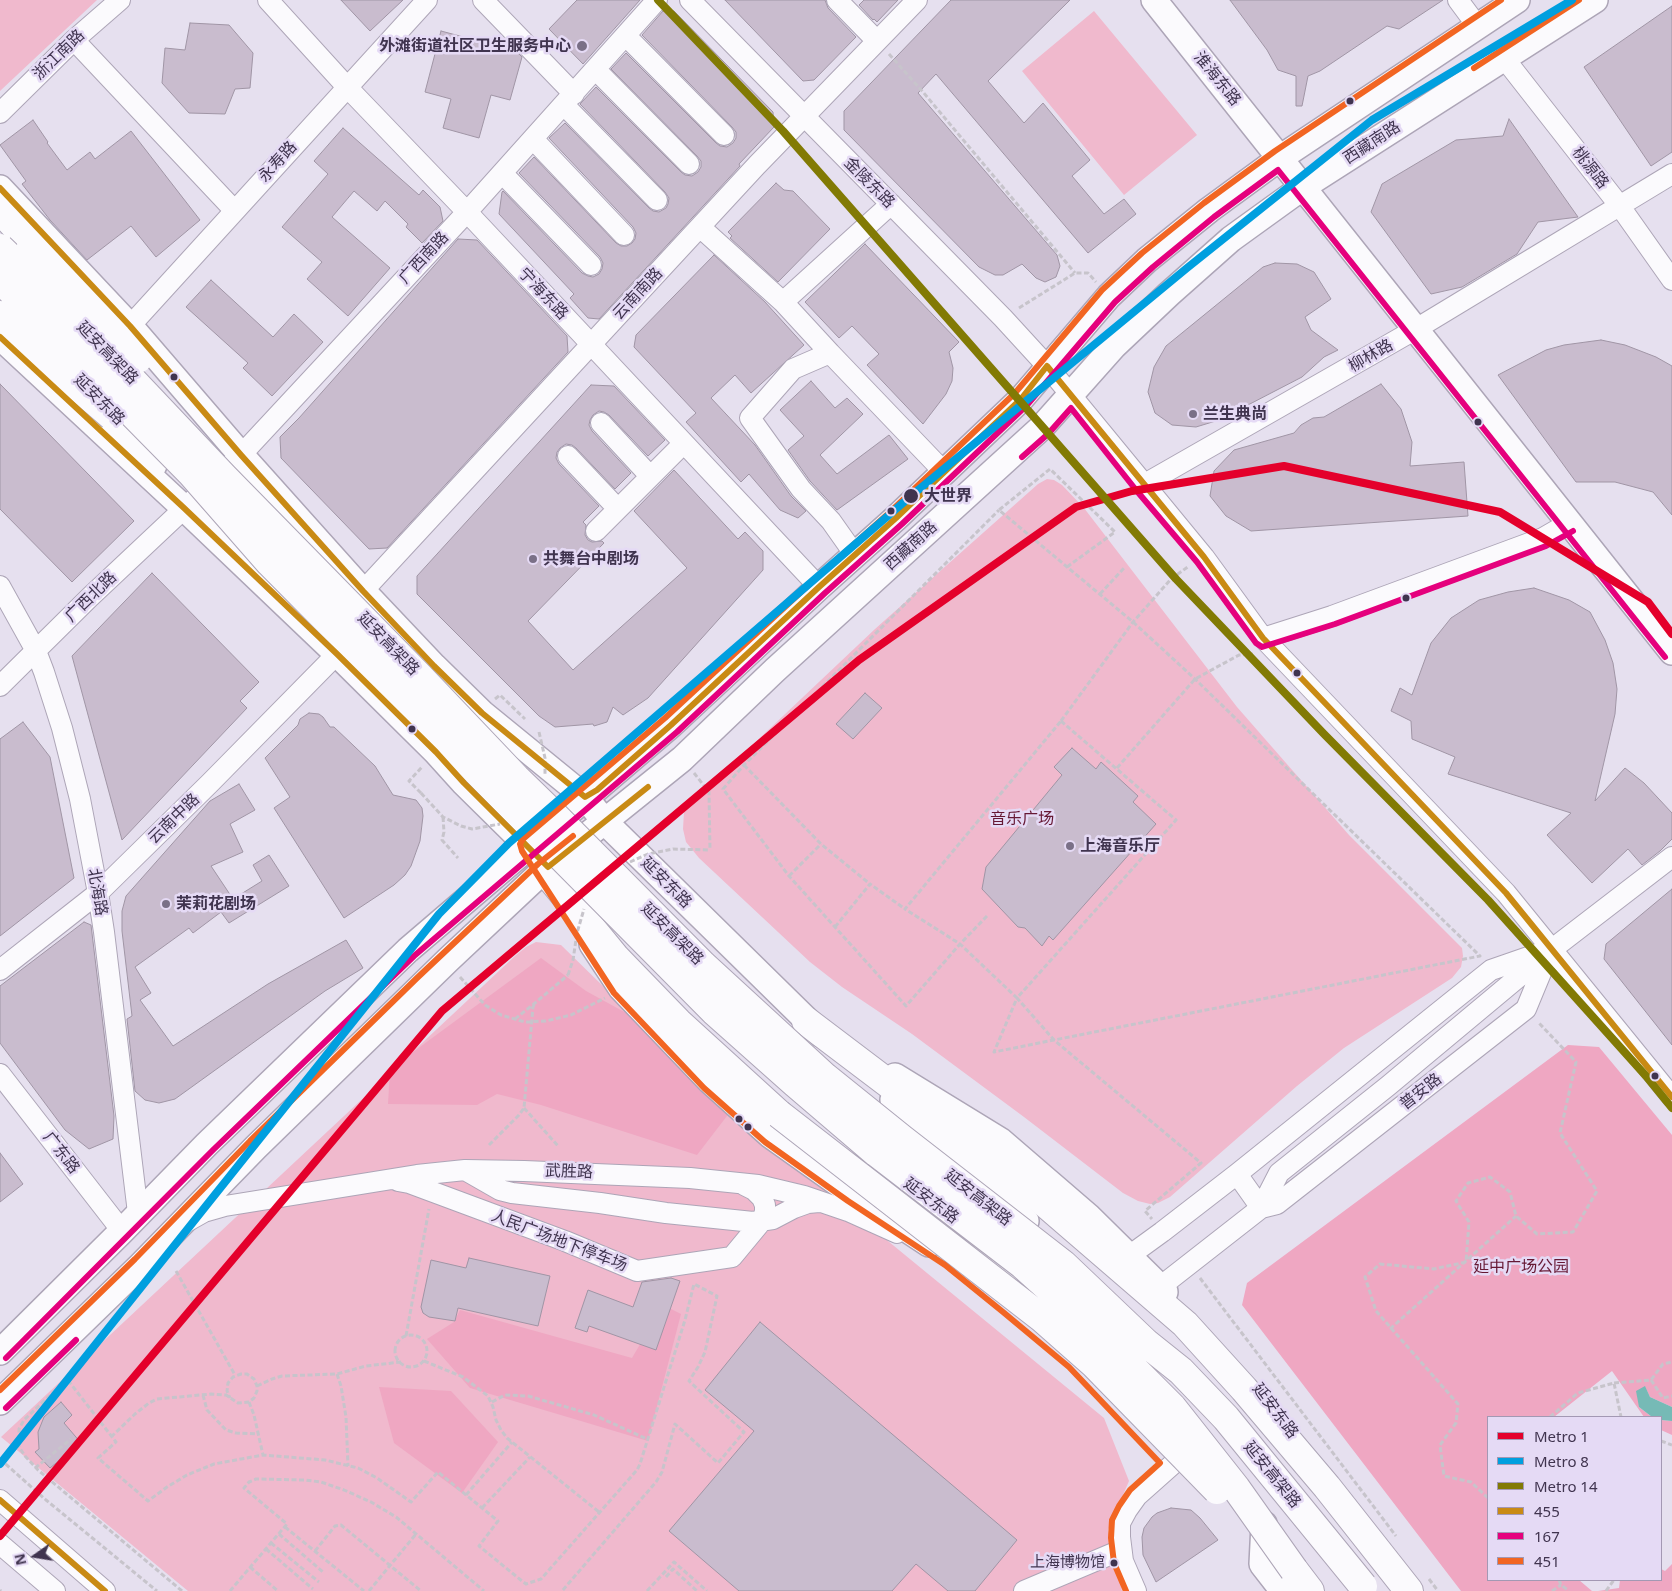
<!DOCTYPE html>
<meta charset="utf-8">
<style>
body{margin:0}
#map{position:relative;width:1672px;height:1591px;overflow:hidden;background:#e6e0ef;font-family:"Noto Sans",sans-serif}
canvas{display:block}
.legend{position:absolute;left:1487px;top:1416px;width:175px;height:165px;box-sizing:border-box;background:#e5daf5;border:1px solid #a398b3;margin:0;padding:6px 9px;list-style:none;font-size:15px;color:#40344f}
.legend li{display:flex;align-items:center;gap:10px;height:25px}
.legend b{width:25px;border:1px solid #a398b3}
.north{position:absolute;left:10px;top:1531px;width:50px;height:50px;-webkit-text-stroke:4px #e5daf5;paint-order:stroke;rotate:257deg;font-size:14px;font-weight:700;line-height:20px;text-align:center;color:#40344f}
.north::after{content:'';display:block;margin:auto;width:18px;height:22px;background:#40344f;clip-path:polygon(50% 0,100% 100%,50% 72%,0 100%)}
</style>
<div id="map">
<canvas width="1672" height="1591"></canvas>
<ul class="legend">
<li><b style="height:6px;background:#e4002b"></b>Metro 1</li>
<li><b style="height:6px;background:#009fdf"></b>Metro 8</li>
<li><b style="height:6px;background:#827a04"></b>Metro 14</li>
<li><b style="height:6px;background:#c98a14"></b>455</li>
<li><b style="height:6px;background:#e5007d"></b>167</li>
<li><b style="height:6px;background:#f26522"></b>451</li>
</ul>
<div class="north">N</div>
</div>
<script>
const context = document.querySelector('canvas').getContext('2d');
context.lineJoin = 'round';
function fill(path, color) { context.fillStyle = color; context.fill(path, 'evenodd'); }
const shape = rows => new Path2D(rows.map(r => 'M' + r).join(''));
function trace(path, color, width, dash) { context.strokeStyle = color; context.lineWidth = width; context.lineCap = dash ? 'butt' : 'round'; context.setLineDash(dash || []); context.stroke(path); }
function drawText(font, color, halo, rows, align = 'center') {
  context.font = font + ' "Noto Sans","Noto Sans SC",sans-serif'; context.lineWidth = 5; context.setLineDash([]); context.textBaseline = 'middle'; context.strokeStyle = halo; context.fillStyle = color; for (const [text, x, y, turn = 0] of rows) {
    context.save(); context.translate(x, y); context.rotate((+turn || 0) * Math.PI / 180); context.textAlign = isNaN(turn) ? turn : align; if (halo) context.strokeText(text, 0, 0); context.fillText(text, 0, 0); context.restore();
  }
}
fill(shape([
 [0,0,97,0,0,91],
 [1094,11,1197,135,1124,195,1022,71],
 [1047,479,1054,480,1062,485,1084,508,1237,707,1349,835,1462,948,1463,956,1461,967,1452,978,1344,1048,1297,1086,1170,1197,1158,1203,1150,1204,1138,1201,1123,1193,1024,1117,912,1034,842,987,810,962,699,858,686,842,683,829,684,812,691,803,875,629,1038,484],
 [536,942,561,945,739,1119,1104,1418,1129,1481,1108,1530,1122,1591,188,1591,1,1437,515,956,526,947]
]), '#f0b9cd');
fill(shape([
 [541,958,586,991,628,1014,730,1112,697,1155,541,1105,497,1094,477,1105,388,1104,390,1069],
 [1568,1045,1599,1047,1672,1135,1672,1407,1650,1397,1645,1387,1639,1407,1652,1417,1644,1417,1612,1371,1554,1417,1488,1417,1488,1580,1579,1580,1592,1591,1461,1591,1242,1305,1247,1283],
 [663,1305,681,1314,648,1441,470,1388,427,1339,454,1322,460,1310,632,1358],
 [379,1387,451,1391,498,1442,462,1493,394,1443],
 [1661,1420,1672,1421,1672,1435,1661,1430],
 [1672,1564,1672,1591,1598,1591,1619,1588,1620,1580,1661,1580,1661,1569,1665,1571]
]), '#efa7c2');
fill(shape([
 [1645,1386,1650,1397,1672,1407,1672,1421,1661,1420,1661,1417,1652,1417,1639,1407,1636,1391]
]), '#76bab6');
const building = shape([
 [341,0,403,0,370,31,341,0],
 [577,0,640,0,583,64,549,29,577,0],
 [725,0,825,0,828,8,856,37,814,80,803,81,725,0],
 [864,0,898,0,877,22,874,19,873,20,859,5,864,0],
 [951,0,1070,0,988,81,1024,123,1043,103,1090,160,1072,176,1104,214,1124,199,1136,214,1088,253,936,74,918,93,1057,255,1060,266,1056,277,1045,282,1036,278,1022,264,1003,275,995,275,979,267,844,130,844,111,951,0],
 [1230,0,1443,0,1399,29,1387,26,1320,71,1308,76,1302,106,1296,106,1296,76,1278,70,1267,50,1230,0],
 [1672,6,1672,152,1651,166,1584,67,1672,6],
 [663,11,674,11,773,112,774,127,739,164,740,166,599,319,588,318,570,298,574,294,499,214,502,192,503,191,582,273,588,276,593,277,599,274,602,269,603,263,600,257,519,173,534,157,616,243,621,246,627,246,632,243,635,239,636,233,633,227,549,138,565,123,649,208,653,211,659,212,666,208,668,204,669,198,665,192,580,104,596,87,681,172,685,175,692,176,698,172,701,167,701,161,697,156,611,69,626,53,716,143,720,146,727,147,733,143,736,138,736,132,732,127,642,35,663,11],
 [190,23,229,25,253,53,250,88,235,89,225,114,189,113,162,83,165,48,185,50,190,23],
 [441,31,516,51,522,57,510,100,491,95,479,138,443,128,451,99,425,92,441,31],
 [1509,119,1578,217,1538,222,1517,254,1462,287,1431,294,1371,212,1382,184,1456,140,1503,136,1509,119],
 [33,120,48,142,47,143,67,170,90,152,95,159,131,131,200,220,156,257,131,226,87,260,50,220,22,184,26,181,0,145,33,120],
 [343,128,419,195,423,190,440,207,443,221,422,243,406,227,408,224,385,201,377,211,354,191,332,217,390,268,348,316,307,279,322,262,282,227,328,174,314,161,343,128],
 [776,183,784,190,793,191,830,229,778,282,730,238,732,236,728,232,776,183],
 [458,239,477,240,567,336,568,352,387,548,369,549,281,458,280,437,299,418,458,239],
 [865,244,959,342,949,352,953,368,952,381,946,394,923,424,867,365,879,354,852,326,839,338,805,302,865,244],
 [714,255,765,302,804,345,751,393,735,375,711,398,755,445,791,496,806,511,798,518,780,510,749,474,741,482,686,422,696,413,634,347,636,335,714,255],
 [1275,263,1297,264,1314,272,1331,299,1305,317,1311,330,1338,350,1324,357,1302,377,1219,420,1196,427,1172,425,1155,413,1148,392,1154,367,1166,346,1263,267,1275,263],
 [211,280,273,337,294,314,323,342,272,396,243,368,248,363,186,307,211,280],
 [1601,340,1625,345,1656,357,1672,366,1672,515,1653,492,1615,482,1576,482,1498,375,1546,350,1564,345,1601,340],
 [811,381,835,408,847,398,863,414,820,455,837,474,889,435,908,459,837,510,810,481,788,450,804,436,780,410,811,381],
 [0,384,134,521,72,582,0,509,0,384],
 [1381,384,1401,409,1412,442,1410,466,1464,462,1468,516,1251,531,1226,516,1210,496,1214,471,1234,450,1294,433,1301,425,1313,418,1324,417,1381,384],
 [591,385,614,386,665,440,648,456,609,415,604,412,599,411,593,415,590,420,589,425,592,431,631,473,615,489,576,448,572,445,566,444,560,448,557,452,556,458,559,464,599,506,583,522,586,525,585,535,588,540,592,542,602,541,604,543,528,621,573,670,687,568,634,511,674,470,738,539,745,532,763,551,763,570,648,698,623,715,613,707,607,722,594,726,593,724,555,727,539,716,417,594,417,576,591,385],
 [152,573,259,682,240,701,247,708,122,840,72,656,152,573],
 [1534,588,1569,600,1590,612,1605,640,1613,663,1617,689,1615,714,1595,801,1625,768,1644,783,1672,813,1672,839,1660,851,1642,865,1628,849,1592,883,1547,835,1571,813,1448,774,1455,757,1412,739,1411,721,1391,711,1400,688,1412,695,1431,643,1451,618,1479,600,1508,592,1534,588],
 [865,693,882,708,853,739,836,724,865,693],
 [309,713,319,714,323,717,330,727,334,727,375,766,393,795,416,800,422,808,423,816,420,841,411,866,405,875,394,885,344,918,274,808,290,797,265,758,298,725,300,719,309,713],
 [23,722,50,757,74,878,0,936,0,739,23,722],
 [1072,748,1096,769,1101,762,1138,796,1133,802,1156,824,1053,940,1049,936,1042,946,1025,928,1018,927,982,889,986,867,1062,775,1054,767,1072,748],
 [239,784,255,810,230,824,243,852,211,866,233,899,262,881,253,865,269,855,289,886,229,923,221,912,193,933,189,928,135,967,151,993,140,1000,173,1046,268,984,346,940,363,968,325,991,175,1099,159,1103,145,1100,135,1091,127,1019,132,1016,122,931,122,911,126,896,210,801,239,784],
 [1672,889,1672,1045,1604,959,1606,944,1672,889],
 [84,922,91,925,114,1116,113,1139,89,1149,65,1130,0,1043,0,986,84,922],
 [0,1153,23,1184,0,1202,0,1153],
 [469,1258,550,1276,538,1326,458,1308,455,1321,429,1317,423,1313,421,1307,431,1260,466,1268,469,1258],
 [671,1278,680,1281,656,1350,589,1326,587,1332,575,1328,588,1290,633,1307,642,1282,671,1278],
 [760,1322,1017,1540,975,1591,948,1591,916,1564,892,1591,739,1591,669,1531,754,1431,705,1390,760,1322],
 [61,1402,72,1415,64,1423,81,1443,50,1468,35,1452,39,1449,38,1432,44,1417,61,1402],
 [1171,1508,1191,1510,1200,1518,1218,1540,1156,1582,1143,1555,1142,1537,1144,1528,1152,1517,1157,1513,1171,1508]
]);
fill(building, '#c9bcce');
trace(building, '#a095a5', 1);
const minor = shape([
 [268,0,347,87,467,212,819,587],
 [483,0,574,94],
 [690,0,1003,318,1047,366,1204,557,1263,638,1506,893,1672,1097],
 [837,0,877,41],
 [1458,0,1478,27],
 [626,36,724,135],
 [74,40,234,210],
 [1504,58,1619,205,1672,280],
 [596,70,689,164],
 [564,105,657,200],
 [0,113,74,40,120,0],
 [533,139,624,235],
 [502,173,591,265],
 [700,227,783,302],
 [130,326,427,0],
 [830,353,783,302,891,204],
 [601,423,650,476],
 [568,456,618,509],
 [1143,485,1416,329,1672,174],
 [596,531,683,444],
 [855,555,831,521,801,489,750,418,793,369,830,353,944,472],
 [0,586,36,651,44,672,62,728,80,799,98,893,104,932,138,1213],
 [363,591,757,165,917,0],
 [1263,638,1332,616,1543,538,1569,523],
 [0,686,90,597,241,455,467,212,657,0],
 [0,970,98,893,210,783,337,654],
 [0,1074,122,1231],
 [465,1170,500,1190,512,1193,600,1203,666,1213,753,1222,773,1219,794,1208,808,1203,819,1202],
 [1237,1174,1261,1208],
 [398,1181,409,1183,565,1241,637,1271,732,1257,761,1222,765,1212,765,1205,762,1198,754,1190,744,1185],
 [1261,1208,1279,1173,1388,1086,1551,950,1672,857],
 [188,1221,204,1212,225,1206,417,1175,465,1170,524,1171,690,1178,758,1185,804,1196,848,1211,897,1233],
 [1129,1256,1162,1232,1237,1174,1491,970,1540,953],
 [1160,1287,1261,1208,1277,1204,1526,1009,1550,951],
 [0,1500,105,1591],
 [0,1544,55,1591],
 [1024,1591,1121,1550],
 [1136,1591,1123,1561,1120,1537,1120,1523,1127,1510,1137,1496,1173,1464]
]);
const major = shape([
 [1154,0,1672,652],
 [0,188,130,326,241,455,363,591,434,666,482,713,585,797,605,822,821,1034],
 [0,337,184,508,337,654,436,752,464,783,541,859],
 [103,404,124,424,154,465],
 [592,944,621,988,710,1081,770,1135,853,1194,929,1244],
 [895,1076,1001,1141,1088,1216,1165,1292],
 [893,1100,1026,1221],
 [970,1231,1015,1291],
 [0,1352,122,1231,207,1144,408,950,671,725,819,587,896,518,1021,399,1109,296,1147,260,1209,210,1280,158,1517,0],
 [0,1402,141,1265,256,1147,448,960,544,870,682,759,775,670,1041,428,1114,346,1169,294,1231,239,1303,187,1595,0],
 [1264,1524,1262,1564,1283,1591]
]);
const highway = shape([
 [0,210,31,243],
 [544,870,616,958,678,1022,779,1114],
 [806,1021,1033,1193,1185,1324,1244,1389,1327,1487,1409,1591],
 [1294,1570,1310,1591]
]);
trace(minor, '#ada5b7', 22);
trace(major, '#ada5b7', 28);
trace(highway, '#ada5b7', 30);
trace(shape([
 [889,54,923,92,1075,273],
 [1019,308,1075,273,1088,273,1096,282],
 [1067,567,1115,532,1050,469,999,510,1133,622,1195,679,1480,956,1054,1040,994,1052,1017,998,1054,1040,1201,1163,1145,1211,1152,1219],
 [1100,594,1125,567],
 [495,699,500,695,525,719],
 [1061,721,1176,820,1017,998,960,944,905,909,1061,721],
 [1061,721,1133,622,1171,579,1189,566],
 [744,765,821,844,870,884],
 [1117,768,1195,679,1239,655,1253,654],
 [694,773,709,792,710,850],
 [421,793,409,781,422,767],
 [443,817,444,832,442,840,458,858],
 [789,876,821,844],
 [987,916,960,944,906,1006,789,876,723,789,744,765,999,510],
 [835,927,870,884,905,909],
 [460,977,485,1005,501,1015,525,1022,546,1021,571,1015,605,998],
 [515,1019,535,1003,568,975],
 [524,1108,559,1147],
 [489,1145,519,1115,524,1108,533,1007,535,1003],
 [176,1271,235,1375],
 [1200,1278,1396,1536],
 [1390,1329,1516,1216],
 '395 1351a16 16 0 1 1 32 0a16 16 0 1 1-32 0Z',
 [406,1336,429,1209],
 [424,1361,463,1377,488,1396,493,1407,496,1420,501,1430,507,1438,599,1512],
 [337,1374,341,1386,346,1417,348,1466],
 [1651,1380,1663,1398,1672,1396],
 [1614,1383,1651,1380,1663,1364,1672,1362],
 [257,1386,272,1379,282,1376,337,1374,366,1366,401,1362],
 [203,1395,207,1410,226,1430,236,1433,259,1434],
 [249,1402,254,1415,263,1455],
 [492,1402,505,1395,528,1396,594,1415,647,1439],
 [1550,1417,1578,1393,1614,1383,1621,1417],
 [111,1437,135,1414,149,1403,157,1399,211,1394,226,1395,238,1403,249,1402,254,1398,257,1391,257,1386,254,1379,247,1374,241,1374,233,1377,228,1383,227,1391,230,1398],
 [1661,1441,1672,1445],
 [0,1459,46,1500,157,1591],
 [35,1468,71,1439],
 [466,1495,512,1442],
 [1488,1498,1471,1482,1444,1476,1440,1445,1456,1423,1458,1404,1376,1311,1365,1277,1380,1264,1434,1269,1466,1262,1469,1222,1456,1201,1468,1183,1490,1177,1510,1192,1516,1216,1537,1234,1573,1232,1597,1191,1560,1133,1576,1062,1538,1022],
 [482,1508,530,1457],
 [285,1527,364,1591],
 [279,1534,323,1572],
 [271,1543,319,1582],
 [266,1549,313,1589],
 [315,1551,335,1526,341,1525,421,1591],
 [250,1567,278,1591],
 [666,1577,673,1569,697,1591],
 [1429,1579,1438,1591],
 [1559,1580,1561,1585,1569,1591],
 [0,1590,1,1591],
 [182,1591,38,1470,25,1456,19,1447,19,1429,24,1420,67,1379,116,1442,98,1458,148,1501,167,1487,187,1475,214,1464,263,1455,325,1460,358,1468,377,1478,411,1502,438,1472,498,1521,479,1546,522,1581,526,1584,541,1579,637,1470,640,1464,685,1320,694,1284,717,1296,705,1352,698,1367,689,1381,744,1432,718,1463,675,1424,662,1472,656,1482,562,1591],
 [230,1591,287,1524,244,1488,249,1482,256,1479,305,1480,321,1482,344,1490,371,1502,396,1517,484,1591],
 [369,1591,416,1534],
 [647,1591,674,1562,707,1591],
 [1552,1591,1561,1585],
 [1606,1591,1614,1580,1613,1580]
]), '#c7c4cb', 3, [5, 2.5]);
trace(minor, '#fbfafd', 20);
trace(major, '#fbfafd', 25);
trace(highway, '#fbfafd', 28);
const highwayBridge = shape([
 [31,243,138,359],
 [0,248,82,327,224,477,419,676,516,778,551,812,703,965,825,1077,902,1139,1063,1264,1146,1343,1181,1371,1226,1418,1363,1586],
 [0,279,192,474,270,563,714,1011,795,1083,877,1153,1023,1265,1092,1327,1172,1407,1236,1488,1294,1570],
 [0,315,35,350,112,416],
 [779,1114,1043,1319,1094,1364,1217,1490]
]);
trace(highwayBridge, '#ada5b7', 30, []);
trace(shape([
 [539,732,545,758,545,776],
 [421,793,443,817,461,826,472,829,500,824],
 [630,862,648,854,673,849,710,850],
 [568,975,573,960,577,933,584,909]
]), '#c7c4cb', 3, [5, 2.5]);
trace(highwayBridge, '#fbfafd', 28);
trace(shape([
 [0,188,130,326,241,455,363,591,434,666,482,713,585,797,597,790,671,725,819,587,896,518,1021,399,1047,366,1204,557,1263,638,1506,893,1672,1097],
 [0,337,184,508,337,654,436,752,464,783,548,867,648,787],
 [0,1500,105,1591]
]), '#c98a14', 6);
trace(shape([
 [1022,457,1048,434,1071,408,1136,490,1197,562,1256,643,1262,647,1335,624,1546,546,1573,531],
 [6,1358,213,1150,414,956,677,732,825,593,902,524,1027,405,1115,302,1153,267,1214,217,1278,170,1665,657],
 [6,1408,76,1340]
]), '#e5007d', 6);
trace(shape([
 [1474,68,1579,0],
 [0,1390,135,1259,250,1141,417,978,538,864,573,836],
 [1126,1591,1114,1563,1111,1538,1112,1520,1119,1506,1130,1490,1160,1463,1069,1367,1003,1312,945,1265,848,1201,765,1142,704,1088,614,993,522,851,520,844,523,839,665,718,813,581,890,512,1015,393,1102,290,1142,253,1204,203,1275,151,1501,0]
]), '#f26522', 6);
trace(shape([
 [0,1536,442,1011,859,660,1076,507,1132,491,1284,466,1500,512,1648,602,1672,634]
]), '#e4002b', 8);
trace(shape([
 [0,1464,439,914,509,843,911,496,1187,268,1372,120,1572,0]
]), '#009fdf', 8);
trace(shape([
 [658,0,783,131,1176,579,1324,734,1488,900,1646,1076,1672,1108]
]), '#827a04', 8);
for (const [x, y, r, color] of [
 [582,46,6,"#7a7087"],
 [1350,101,4.5,"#40344f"],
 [174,377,4.5,"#40344f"],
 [1193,414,5,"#7a7087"],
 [1478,422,4.5,"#40344f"],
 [911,496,8,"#40344f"],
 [891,511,4.5,"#40344f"],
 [533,559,5,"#7a7087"],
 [1406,598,4.5,"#40344f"],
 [1297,673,4.5,"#40344f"],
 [412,729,4.5,"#40344f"],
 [1070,846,5,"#7a7087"],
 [166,904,5,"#7a7087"],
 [1655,1076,4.5,"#40344f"],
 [739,1119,4.5,"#40344f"],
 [748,1127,4.5,"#40344f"],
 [1114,1563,4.5,"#40344f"]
]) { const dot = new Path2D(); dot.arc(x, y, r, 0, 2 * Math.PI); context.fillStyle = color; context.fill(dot); trace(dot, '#e5daf5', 2); }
drawText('15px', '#40344f', '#e5daf5', [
 ["上海博物馆",1105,1563]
], 'right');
drawText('bold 16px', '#40344f', '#e5daf5', [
 ["外滩街道社区卫生服务中心",571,46,"right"],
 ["兰生典尚",1203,414],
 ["共舞台中剧场",543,559],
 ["上海音乐厅",1080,846],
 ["茉莉花剧场",176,904]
], 'left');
drawText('16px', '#40344f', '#e5daf5', [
 ["浙江南路",59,55,-44],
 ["淮海东路",1217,79,51],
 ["西藏南路",1372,143,-33],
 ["永寿路",278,162,-48],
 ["桃源路",1590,168,52],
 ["金陵东路",869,183,45],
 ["广西南路",424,258,-47],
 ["宁海东路",543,294,47],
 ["云南南路",638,294,-47],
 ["延安高架路",107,353,46],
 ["柳林路",1371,356,-30],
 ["延安东路",99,400,45],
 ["西藏南路",911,546,-42],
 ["广西北路",91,597,-44],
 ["延安高架路",388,644,46],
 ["云南中路",174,819,-44],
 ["延安东路",666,883,45],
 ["北海路",97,892,80],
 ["延安高架路",672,934,45],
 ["普安路",1421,1092,-38],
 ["广东路",61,1153,52],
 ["武胜路",569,1172,2],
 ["延安高架路",978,1198,38],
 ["延安东路",931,1201,37],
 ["人民广场地下停车场",559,1241,21],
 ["延安东路",1275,1411,53],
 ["延安高架路",1272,1475,51]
]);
drawText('bold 16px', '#40344f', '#e5daf5', [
 ["大世界",924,496]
], 'left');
drawText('16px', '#661834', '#e5daf5', [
 ["音乐广场",1022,819],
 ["延中广场公园",1521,1267]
]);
</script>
